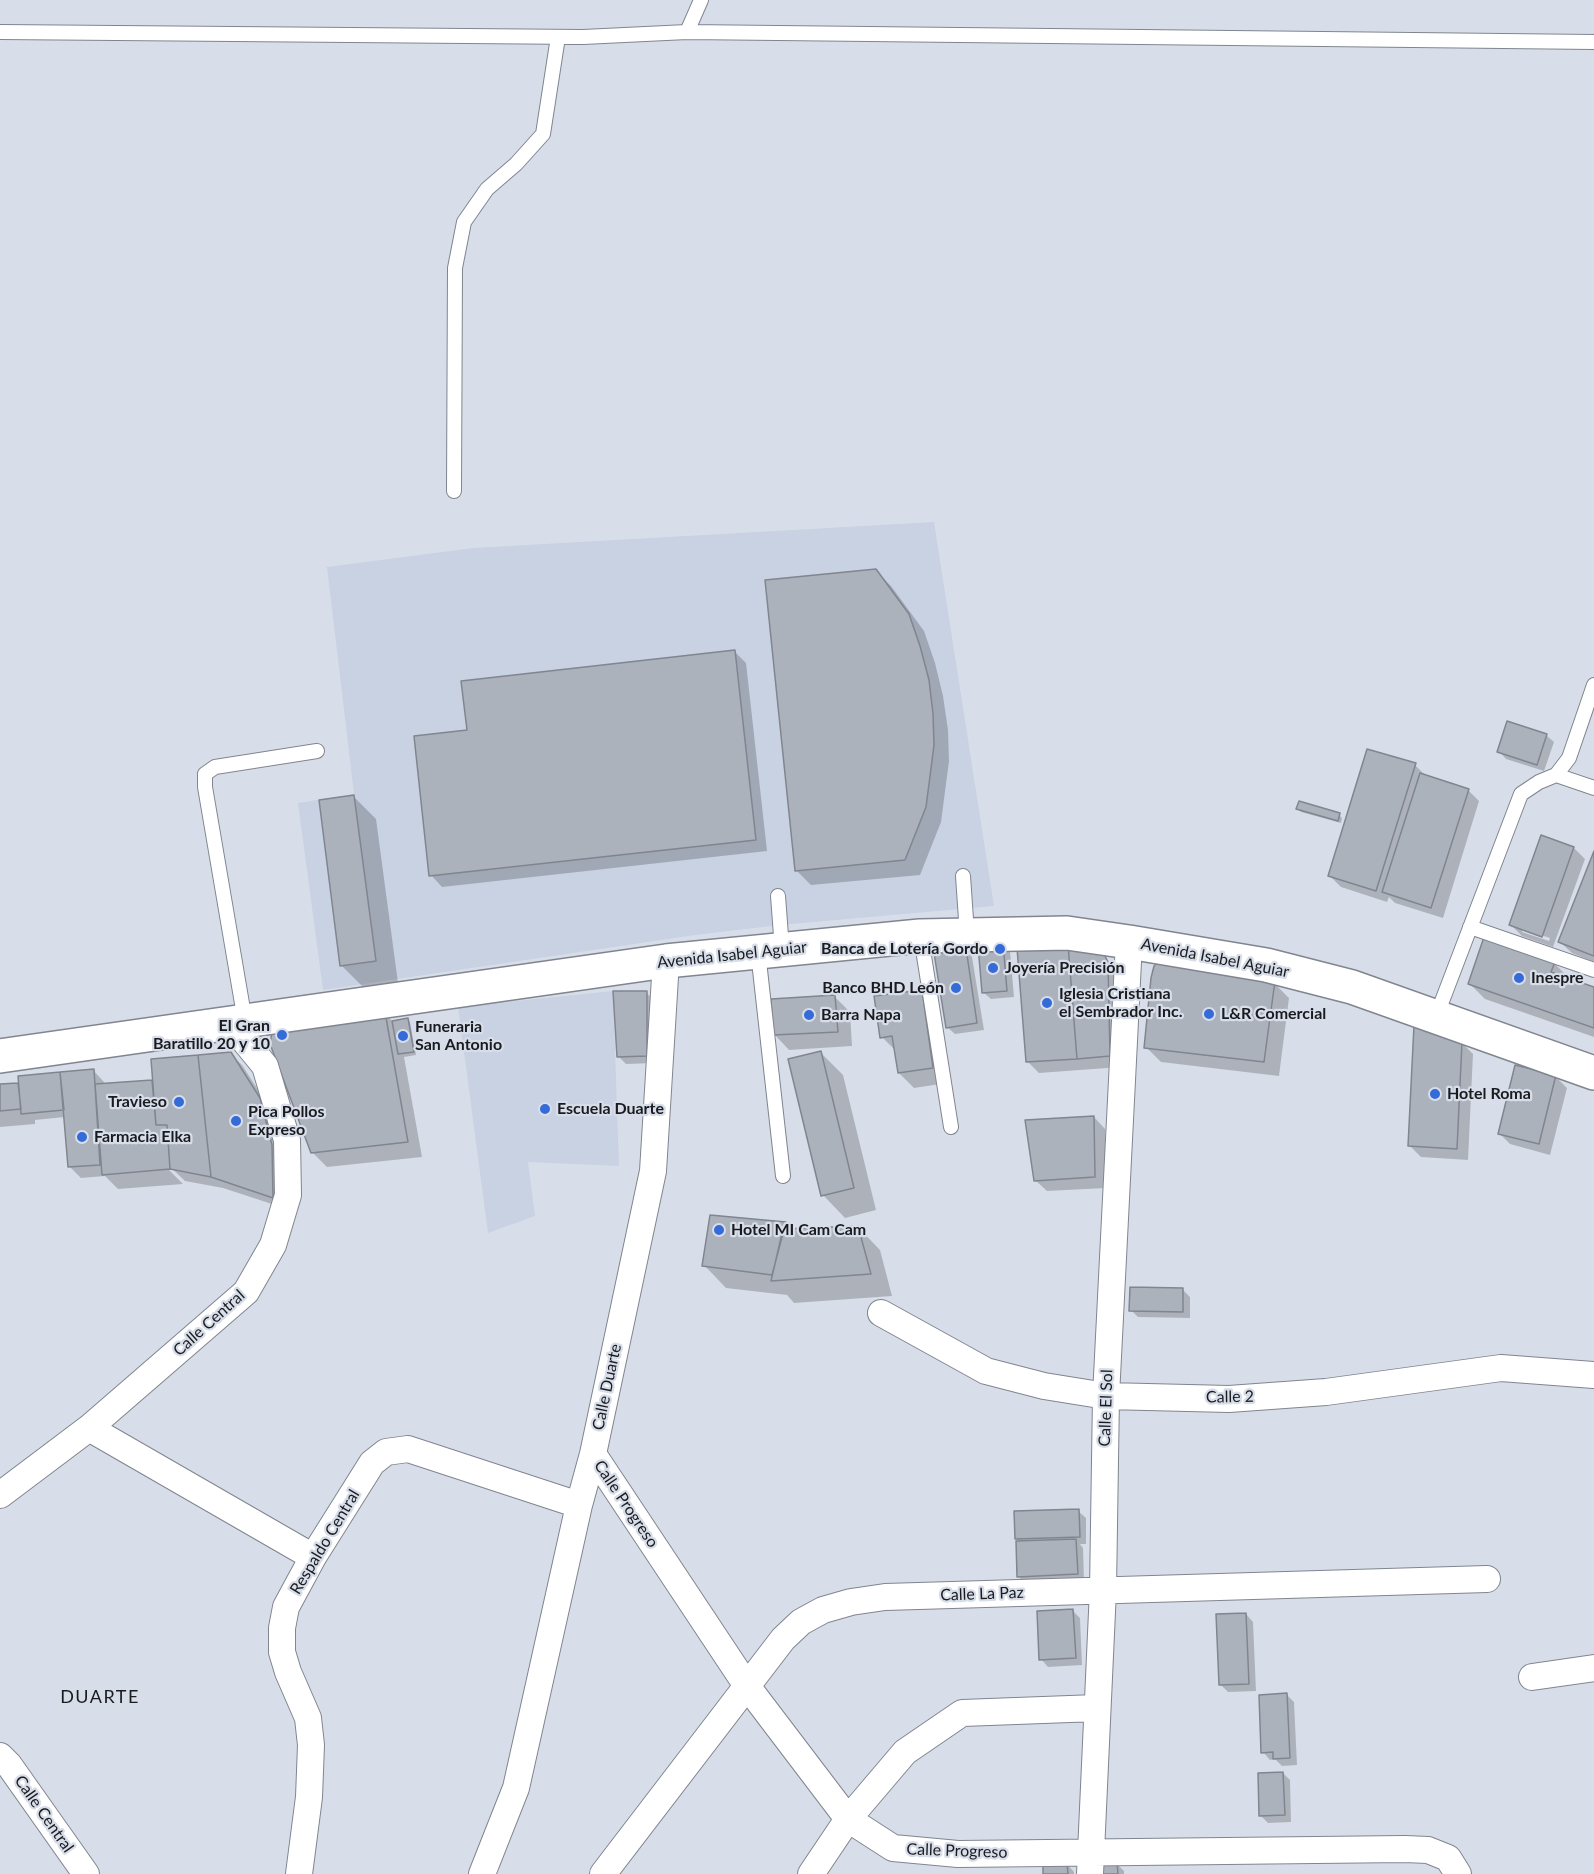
<!DOCTYPE html>
<meta charset="utf-8">
<style>
body{margin:0}
canvas{display:block;background:#d8dee9}
</style>
<canvas width="1594" height="1874"></canvas>
<script>
const context = document.querySelector('canvas').getContext('2d');
context.lineJoin = 'round';
function fill(path, color) { context.fillStyle = color; context.fill(path, 'evenodd'); }
const shape = rows => new Path2D(rows.map(r => 'M' + r).join(''));
function trace(path, color, width, dash) { context.strokeStyle = color; context.lineWidth = width; context.lineCap = dash ? 'butt' : 'round'; context.setLineDash(dash || []); context.stroke(path); }
function drawText(font, color, halo, rows, align = 'center') {
  context.font = font + ' Lato,sans-serif'; context.lineWidth = 4.5; context.setLineDash([]); context.textBaseline = 'middle'; context.strokeStyle = halo; context.fillStyle = color; for (const [text, x, y, turn = 0] of rows) {
    context.save(); context.translate(x, y); context.rotate((+turn || 0) * Math.PI / 180); context.textAlign = isNaN(turn) ? turn : align; if (halo) context.strokeText(text, 0, 0); context.fillText(text, 0, 0); context.restore();
  }
}
fill(shape([
 [934,522,994,906,780,925,695,935,323,990,298,803,354,794,327,567,473,548],
 [613,991,619,1166,528,1162,535,1216,488,1233,458,1007]
]), '#c8d2e3');
fill(shape([
 [876,571,891,586,924,631,935,663,943,696,948,730,949,761,941,822,920,875,811,885,796,870],
 [735,652,746,663,767,851,442,887,431,875,468,732],
 [1546,735,1554,742,1544,771,1506,759,1499,751],
 [1415,765,1426,776,1468,790,1479,801,1443,918,1395,903,1389,897,1387,902,1341,887,1330,876],
 [353,796,376,819,398,983,364,988,341,965],
 [1298,809,1339,815,1342,818,1341,823,1301,812],
 [1574,848,1585,859,1553,947,1522,936,1511,925],
 [1522,929,1550,938,1549,941,1522,932],
 [1594,855,1594,962,1572,953,1560,942],
 [1003,944,1010,951,1014,997,991,999,983,992],
 [965,949,972,957,984,1030,955,1034,947,1027],
 [1104,957,1116,969,1121,1067,1039,1073,1028,1062],
 [1554,963,1569,978,1568,980,1594,988,1594,1037,1485,999,1470,984],
 [1274,983,1289,998,1279,1076,1161,1062,1146,1047],
 [921,991,936,1006,947,1083,914,1088,899,1073,896,1051,882,1037],
 [646,992,653,1000,654,1063,626,1064,618,1056],
 [835,997,850,1012,852,1046,789,1050,774,1034],
 [384,1013,393,1022,407,1019,410,1022,416,1055,404,1057,422,1157,327,1167,312,1152],
 [1462,1043,1473,1054,1468,1160,1421,1157,1410,1146],
 [820,1052,843,1075,876,1210,845,1218,823,1195],
 [231,1054,242,1065,271,1110,284,1208,223,1188,185,1181,166,1163,164,1165,183,1184,118,1189,105,1176,81,1178,69,1166,65,1117,35,1120,35,1124,0,1127,0,1086,18,1084,20,1087,93,1070,104,1082,105,1085,152,1081,154,1084],
 [1555,1076,1567,1088,1550,1155,1510,1144,1499,1133],
 [1094,1117,1105,1129,1106,1188,1047,1191,1035,1180],
 [785,1224,792,1230,858,1227,880,1250,892,1296,794,1303,787,1295,726,1288,704,1265],
 [1183,1290,1190,1297,1190,1318,1138,1317,1131,1310],
 [1078,1511,1086,1518,1086,1544,1080,1544,1083,1548,1084,1581,1026,1584,1018,1576,1020,1543,1016,1539],
 [1073,1611,1080,1618,1082,1665,1048,1667,1041,1659],
 [1246,1614,1253,1622,1256,1691,1228,1692,1220,1684],
 [1287,1695,1294,1702,1297,1765,1282,1766,1275,1759,1270,1760,1263,1752],
 [1283,1773,1290,1780,1291,1822,1268,1823,1261,1816],
 [1067,1864,1074,1872,1074,1874,1045,1874],
 [1117,1864,1124,1871,1124,1874,1099,1874]
]), '#0003');
const building = shape([
 [876,569,909,614,920,646,929,680,933,714,934,745,926,807,905,860,795,871,765,580,876,569],
 [735,650,756,840,429,876,414,736,467,730,461,681,735,650],
 [1507,721,1547,734,1537,765,1497,752,1507,721],
 [1367,749,1416,763,1376,891,1328,876,1367,749],
 [1420,773,1469,789,1431,908,1382,892,1420,773],
 [354,795,376,961,340,966,319,800,354,795],
 [1299,801,1340,813,1338,821,1296,809,1299,801],
 [1541,835,1574,847,1542,937,1509,925,1541,835],
 [1594,851,1594,956,1558,942,1594,851],
 [1484,937,1555,962,1551,972,1594,987,1594,1028,1468,984,1484,937],
 [1003,942,1007,991,982,993,978,945,1003,942],
 [1068,944,1095,949,1105,956,1108,962,1110,1056,1077,1059,1068,944],
 [1068,944,1077,1059,1026,1062,1017,948,1068,944],
 [966,948,977,1023,946,1028,934,953,966,948],
 [1161,960,1275,981,1264,1062,1144,1048,1151,978,1154,966,1161,960],
 [922,990,933,1068,898,1073,892,1036,880,1038,874,996,922,990],
 [613,991,647,991,647,1056,617,1057,613,991],
 [835,995,838,1032,773,1035,771,999,835,995],
 [385,1012,408,1142,311,1153,270,1044,272,1031,385,1012],
 [408,1018,414,1052,398,1054,392,1021,408,1018],
 [1414,1025,1462,1042,1457,1149,1408,1146,1414,1025],
 [821,1051,854,1188,821,1196,788,1059,821,1051],
 [231,1052,260,1098,272,1145,273,1198,211,1177,198,1055,231,1052],
 [198,1055,211,1177,170,1169,167,1125,156,1125,151,1059,198,1055],
 [1515,1065,1556,1075,1539,1144,1498,1134,1515,1065],
 [94,1069,100,1165,68,1167,60,1072,94,1069],
 [60,1072,64,1110,21,1114,18,1076,60,1072],
 [152,1080,156,1125,167,1125,170,1169,102,1175,95,1084,152,1080],
 [18,1083,21,1109,0,1111,0,1084,18,1083],
 [1094,1116,1095,1177,1034,1181,1025,1120,1094,1116],
 [710,1215,786,1222,772,1275,702,1266,710,1215],
 [858,1226,871,1274,771,1281,783,1229,858,1226],
 [1130,1287,1183,1288,1183,1312,1129,1311,1130,1287],
 [1079,1509,1080,1537,1015,1539,1014,1511,1079,1509],
 [1076,1539,1078,1574,1017,1577,1016,1541,1076,1539],
 [1073,1609,1076,1658,1039,1660,1037,1611,1073,1609],
 [1246,1613,1249,1684,1219,1685,1216,1614,1246,1613],
 [1287,1693,1290,1758,1273,1759,1273,1752,1261,1753,1259,1695,1287,1693],
 [1283,1772,1285,1815,1259,1816,1258,1773,1283,1772],
 [1117,1862,1118,1874,1097,1874,1097,1863,1117,1862],
 [1043,1863,1067,1863,1068,1874,1043,1874,1043,1863]
]);
fill(building, '#acb2bc');
trace(building, '#80858f', 1.5);
const lane = shape([
 [0,32,583,37,687,32,701,0],
 [687,32,1594,42],
 [454,491,455,268,464,222,487,189,516,164,543,134,558,37],
 [1556,775,1594,788],
 [963,876,967,934],
 [778,896,782,949],
 [1470,927,1594,970],
 [921,937,951,1127],
 [758,952,783,1176],
 [1436,1017,1521,794,1539,782,1556,775,1569,758,1594,685],
 [245,1021,205,787,205,774,215,767,317,751]
]);
const street = shape([
 [881,1313,986,1371,1044,1386,1106,1396,1229,1399,1326,1392,1501,1368,1594,1375],
 [89,1428,313,1557],
 [593,1454,747,1686,848,1819,893,1848,958,1854,1405,1849,1428,1850,1448,1858,1458,1874],
 [0,1495,89,1428,246,1292,273,1245,288,1195,287,1140,265,1066,230,1023],
 [1532,1677,1594,1668],
 [0,1756,9,1765,86,1874],
 [299,1874,309,1797,311,1745,308,1718,288,1672,282,1652,282,1628,286,1607,313,1557,372,1463,386,1452,408,1449,579,1505],
 [482,1874,516,1788,579,1505,593,1454,653,1171,666,961],
 [603,1874,783,1639,801,1622,823,1610,851,1602,885,1597,1487,1579],
 [811,1874,848,1819,905,1752,962,1713,1097,1708],
 [1090,1874,1103,1590,1106,1396,1129,942]
]);
const secondary = shape([
 [0,1056,666,961,920,936,1067,933,1129,942,1266,965,1352,987,1594,1073]
]);
trace(lane, '#80858f', 16);
trace(street, '#80858f', 28);
trace(secondary, '#80858f', 36);
trace(lane, '#fff', 14);
trace(street, '#fff', 26);
trace(secondary, '#fff', 33);
for (const [x, y, r, color] of [
 [1000,949,6,"#356ad9"],
 [993,968,6,"#356ad9"],
 [1519,978,6,"#356ad9"],
 [956,988,6,"#356ad9"],
 [1047,1003,6,"#356ad9"],
 [1209,1014,6,"#356ad9"],
 [809,1015,6,"#356ad9"],
 [282,1035,6,"#356ad9"],
 [403,1036,6,"#356ad9"],
 [1435,1094,6,"#356ad9"],
 [179,1102,6,"#356ad9"],
 [545,1109,6,"#356ad9"],
 [236,1121,6,"#356ad9"],
 [82,1137,6,"#356ad9"],
 [719,1230,6,"#356ad9"]
]) { const dot = new Path2D(); dot.arc(x, y, r, 0, 2 * Math.PI); context.fillStyle = color; context.fill(dot); trace(dot, '#d8dee9', 2); }
drawText('bold 16px', '#191b1f', '#d8dee9', [
 ["Banca de Lotería Gordo",988,949,"right"],
 ["Joyería Precisión",1005,968],
 ["Inespre",1531,978],
 ["Banco BHD León",944,988,"right"],
 ["Iglesia Cristiana",1059,994],
 ["el Sembrador Inc.",1059,1012],
 ["L&R Comercial",1221,1014],
 ["Barra Napa",821,1015],
 ["El Gran",270,1026,"right"],
 ["Baratillo 20 y 10",270,1044,"right"],
 ["Funeraria",415,1027],
 ["San Antonio",415,1045],
 ["Hotel Roma",1447,1094],
 ["Travieso",167,1102,"right"],
 ["Escuela Duarte",557,1109],
 ["Pica Pollos",248,1112],
 ["Expreso",248,1130],
 ["Farmacia Elka",94,1137],
 ["Hotel MI Cam Cam",731,1230]
], 'left');
drawText('16px', '#191b1f', '#d8dee9', [
 ["Avenida Isabel Aguiar",732,955,-6],
 ["Avenida Isabel Aguiar",1215,958,11],
 ["Calle Central",209,1323,-42],
 ["Calle Duarte",607,1387,-78],
 ["Calle 2",1230,1397,-1],
 ["Calle El Sol",1106,1408,-88],
 ["Calle Progreso",626,1504,56],
 ["Respaldo Central",325,1542,-59],
 ["Calle La Paz",982,1594,-2],
 ["Calle Central",44,1814,55],
 ["Calle Progreso",957,1851,2]
]);
context.letterSpacing = '1.5px';
drawText('18px', '#191b1f', '#d8dee9', [
 ["DUARTE",100,1697]
]);
context.letterSpacing = '0px';
</script>
